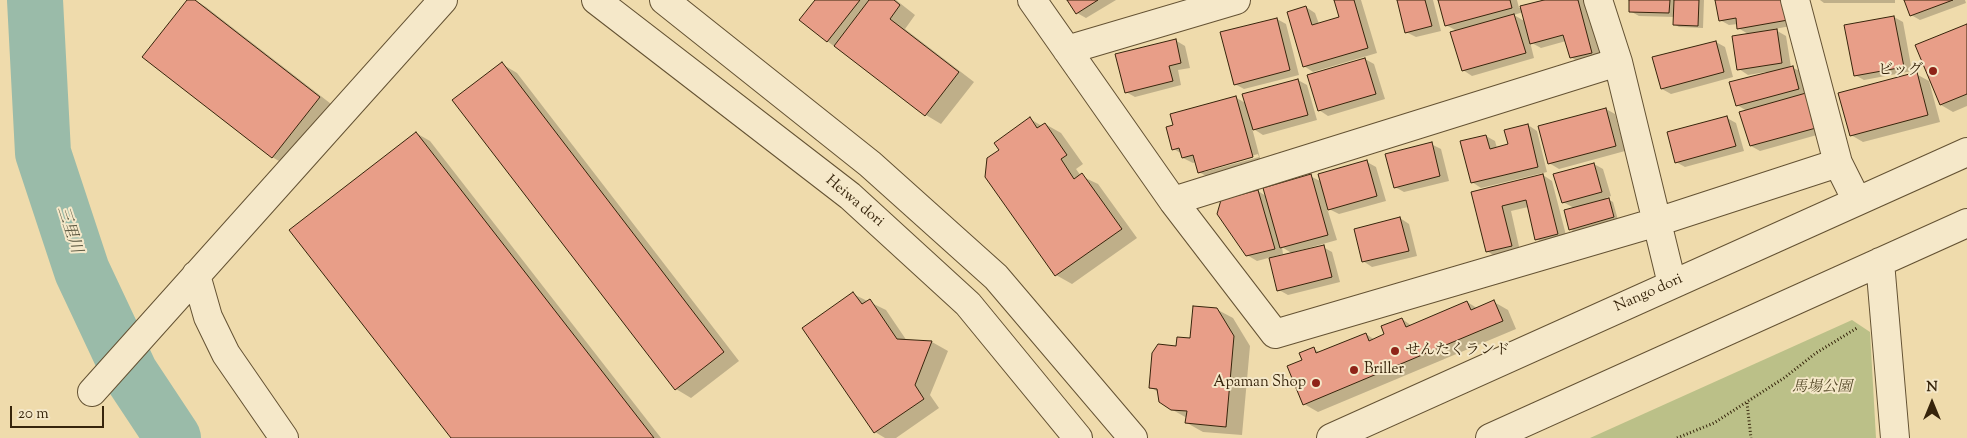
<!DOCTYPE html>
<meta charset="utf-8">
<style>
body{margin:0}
#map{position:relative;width:1967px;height:438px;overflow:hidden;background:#efdbac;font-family:"Sorts Mill Goudy",serif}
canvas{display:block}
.north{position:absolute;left:1907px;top:378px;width:50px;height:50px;-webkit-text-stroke:4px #f5e8c9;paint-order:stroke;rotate:0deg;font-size:14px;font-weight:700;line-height:20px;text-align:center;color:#36240b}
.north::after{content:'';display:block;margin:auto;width:18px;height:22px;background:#36240b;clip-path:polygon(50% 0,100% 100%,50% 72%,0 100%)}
.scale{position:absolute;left:10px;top:406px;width:94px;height:22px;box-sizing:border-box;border:2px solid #36240b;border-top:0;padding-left:6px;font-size:15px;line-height:18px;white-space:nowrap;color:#36240b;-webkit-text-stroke:4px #f5e8c9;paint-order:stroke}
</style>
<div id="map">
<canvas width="1967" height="438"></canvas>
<div class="north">N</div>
<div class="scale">20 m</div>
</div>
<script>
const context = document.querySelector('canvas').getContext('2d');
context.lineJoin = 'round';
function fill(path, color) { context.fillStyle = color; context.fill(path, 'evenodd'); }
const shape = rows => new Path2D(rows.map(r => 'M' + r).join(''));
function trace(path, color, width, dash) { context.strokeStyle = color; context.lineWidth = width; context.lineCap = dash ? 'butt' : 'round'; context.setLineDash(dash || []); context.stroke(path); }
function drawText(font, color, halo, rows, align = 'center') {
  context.font = font + ' "Sorts Mill Goudy","Noto Serif JP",serif'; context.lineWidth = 4; context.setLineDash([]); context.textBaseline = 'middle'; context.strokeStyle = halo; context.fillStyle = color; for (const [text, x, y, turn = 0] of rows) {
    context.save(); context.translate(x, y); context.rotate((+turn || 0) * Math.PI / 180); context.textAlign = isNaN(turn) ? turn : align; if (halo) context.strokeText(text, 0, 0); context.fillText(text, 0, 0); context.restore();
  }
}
fill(shape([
 [1852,320,1870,332,1876,438,1590,438]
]), '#bbc088');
fill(shape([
 [189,0,195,0,206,7,335,107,288,166,272,157],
 [816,0,896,0,915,15,905,29,974,82,941,124,926,115,827,41],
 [1069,0,1116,0,1086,18,1077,13],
 [1335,0,1361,0,1377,53,1313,72,1304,66,1306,7,1315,13,1319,24,1341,18],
 [1398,0,1433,0,1441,31,1416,37,1406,32],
 [1440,0,1517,0,1519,8,1549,0,1585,0,1601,57,1580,63,1571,57,1566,41,1541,48,1530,42,1534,58,1472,76,1463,70,1457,31,1446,25],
 [1523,12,1526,22,1514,15],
 [1630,0,1704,0,1703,28,1679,27,1674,24,1675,17,1639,16,1630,11],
 [1717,0,1793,0,1797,25,1774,29,1786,36,1791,67,1802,72,1824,133,1760,151,1751,146,1747,111,1737,105,1767,74,1766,72,1748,75,1739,69,1750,35,1738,28,1738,24,1729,25,1720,20],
 [1820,0,1895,0,1895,3,1824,3],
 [1906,0,1965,0,1966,3,1920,20,1911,15],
 [1894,17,1903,22,1912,71,1864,80,1855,75],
 [1277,19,1286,24,1299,75,1244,89,1235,84],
 [1967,25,1967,106,1953,112,1941,105,1916,46],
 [1175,40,1185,46,1190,68,1178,70,1181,85,1135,97,1126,92],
 [1716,42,1725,47,1733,77,1671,94,1662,89],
 [1365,59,1374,64,1385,99,1328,116,1319,110],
 [502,64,517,73,739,361,691,398,676,389],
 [1916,74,1929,81,1940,122,1863,142,1851,135],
 [1298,80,1307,85,1317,120,1263,135,1252,128,1261,162,1208,177,1199,172,1196,162,1193,163,1183,158,1182,154,1174,149,1235,97,1247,104],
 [1258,154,1259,157,1204,172,1204,170],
 [1606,109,1615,114,1625,151,1559,169,1549,163],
 [1727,118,1736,123,1744,151,1685,167,1676,162],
 [1030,119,1042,126,1045,124,1061,133,1083,164,1076,169,1081,176,1098,184,1137,238,1072,284,1056,275,1000,150],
 [1528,125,1537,131,1547,172,1481,188,1472,182,1486,136,1495,141,1497,148,1509,145],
 [416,133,430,141,661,438,453,438],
 [1431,144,1441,149,1449,181,1404,192,1395,187],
 [1367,162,1376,167,1386,201,1339,214,1327,208,1337,240,1294,252,1294,254,1323,247,1332,252,1340,282,1288,295,1279,290,1293,254,1282,247,1283,254,1257,261,1247,255,1258,191,1266,196,1310,176,1322,182],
 [1594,164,1603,169,1611,196,1606,198,1613,202,1618,220,1575,232,1570,229,1574,208,1563,202],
 [1543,175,1552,181,1567,239,1546,244,1536,239,1528,207,1511,211,1520,251,1496,257,1487,251,1472,193],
 [1400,218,1409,224,1417,256,1372,267,1363,261],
 [853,294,886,310,907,341,932,342,948,351,930,395,939,408,896,438,885,438,875,432,804,328],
 [1467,302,1477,308,1494,302,1508,310,1516,329,1318,412,1304,404,1304,361,1314,349,1321,353,1366,334,1375,340,1386,335,1402,319,1412,326],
 [1216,309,1233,318,1250,346,1242,435,1203,432,1187,423,1187,418,1171,409,1158,392,1150,387,1177,347,1191,339]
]), '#0003');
trace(shape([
 [35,0,43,153,82,271,130,373,173,438]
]), '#9abba9', 56);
const building = shape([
 [187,0,195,0,320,97,272,158,142,57,187,0],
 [815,0,860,0,827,42,799,20,815,0],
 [869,0,894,0,900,5,890,19,959,72,925,116,834,46,869,0],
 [1067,0,1098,0,1076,14,1067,0],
 [1334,0,1354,0,1368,48,1303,67,1287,12,1306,6,1312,25,1339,17,1334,0],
 [1397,0,1425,0,1432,26,1405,33,1397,0],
 [1438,0,1510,0,1512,8,1445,26,1438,0],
 [1544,0,1578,0,1592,53,1570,58,1563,35,1530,44,1520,6,1544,0],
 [1629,0,1670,0,1669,13,1629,12,1629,0],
 [1674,0,1699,0,1698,26,1673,25,1674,0],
 [1715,0,1785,0,1788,20,1737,29,1736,18,1719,21,1715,0],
 [1904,0,1953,0,1910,16,1904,0],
 [1514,14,1526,53,1462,71,1450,32,1514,14],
 [1894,16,1904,67,1854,76,1844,25,1894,16],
 [1277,18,1290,70,1234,85,1220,32,1277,18],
 [1967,24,1967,94,1940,105,1915,45,1967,24],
 [1777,29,1782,63,1737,70,1732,36,1777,29],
 [1176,39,1181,63,1169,66,1173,81,1125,93,1115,54,1176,39],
 [1716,41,1724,72,1661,89,1652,57,1716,41],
 [1365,58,1376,94,1318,111,1307,75,1365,58],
 [502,62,724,352,675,390,452,100,502,62],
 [1793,66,1799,89,1736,106,1729,82,1793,66],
 [1917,72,1928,115,1850,136,1838,93,1917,72],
 [1298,79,1308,115,1253,130,1242,94,1298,79],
 [1806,93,1816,128,1750,146,1739,112,1806,93],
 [1236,96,1253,157,1198,173,1193,155,1182,158,1179,148,1172,150,1166,127,1173,125,1170,114,1236,96],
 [1606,108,1616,146,1548,164,1538,126,1606,108],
 [1727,116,1736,146,1675,163,1667,132,1727,116],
 [1030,117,1037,128,1045,123,1067,155,1061,159,1074,179,1082,173,1122,229,1055,276,985,177,987,158,999,150,994,143,1030,117],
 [1528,124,1538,167,1471,183,1460,141,1486,135,1490,149,1508,144,1504,130,1528,124],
 [416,132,654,438,451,438,289,230,416,132],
 [1432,142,1440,176,1394,188,1385,154,1432,142],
 [1367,160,1377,196,1328,210,1318,174,1367,160],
 [1594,163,1602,192,1562,203,1553,174,1594,163],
 [1311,174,1328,235,1280,248,1263,188,1311,174],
 [1543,174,1558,234,1535,240,1526,200,1502,206,1512,246,1486,252,1471,192,1543,174],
 [1258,190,1275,249,1246,256,1217,214,1221,200,1258,190],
 [1609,198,1614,217,1569,230,1564,210,1609,198],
 [1400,217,1409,251,1362,262,1354,229,1400,217],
 [1324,245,1332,277,1277,291,1269,258,1324,245],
 [853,292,862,304,870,299,897,339,932,341,915,385,924,399,874,433,802,328,853,292],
 [1494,300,1503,321,1303,405,1287,366,1302,360,1299,353,1314,347,1316,353,1366,333,1369,341,1384,334,1381,326,1402,318,1406,327,1467,301,1471,310,1494,300],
 [1193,306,1217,308,1234,336,1226,427,1185,423,1187,411,1171,410,1159,402,1157,389,1149,388,1152,353,1158,344,1176,346,1177,337,1190,338,1193,306]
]);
fill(building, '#e89e88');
trace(building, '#36240b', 1);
const minor = shape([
 [596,0,850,196,968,304,1078,438],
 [664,0,870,164,996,277,1133,438],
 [1032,0,1173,201,1275,334,1657,222,1838,163],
 [1598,0,1618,62,1672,284],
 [1795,0,1838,163,1857,201],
 [1067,50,1236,0],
 [1173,201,1618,62],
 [1880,262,1895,438],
 [196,275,208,317,226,354,284,438],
 [92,392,443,0],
 [1331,438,1967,152],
 [1490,438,1967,223]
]);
trace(minor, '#645233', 30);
trace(shape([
 [1747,403,1751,438],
 [1677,438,1714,423,1784,378,1816,353,1857,328]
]), '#36240b', 3, [1, 2.5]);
trace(minor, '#f5e8c9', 28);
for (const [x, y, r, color] of [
 [1933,71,5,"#8f2418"],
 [1395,351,5,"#8f2418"],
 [1354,370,5,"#8f2418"],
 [1316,383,5,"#8f2418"]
]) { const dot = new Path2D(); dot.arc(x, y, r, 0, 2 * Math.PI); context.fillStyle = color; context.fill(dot); trace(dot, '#f5e8c9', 2); }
drawText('15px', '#36240b', '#f5e8c9', [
 ["ビッグ",1923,71],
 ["せんたくランド",1405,351,"left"],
 ["Briller",1364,370,"left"],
 ["Apaman Shop",1306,383]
], 'right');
drawText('15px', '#36240b', '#f5e8c9', [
 ["Heiwa dori",854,202,40],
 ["Nango dori",1649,294,-24]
]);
drawText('italic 15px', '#574b2a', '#f5e8c9', [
 ["馬場公園",1822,388]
]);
drawText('italic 16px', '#54513a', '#f5e8c9', [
 ["三里川",68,230,72]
]);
</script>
